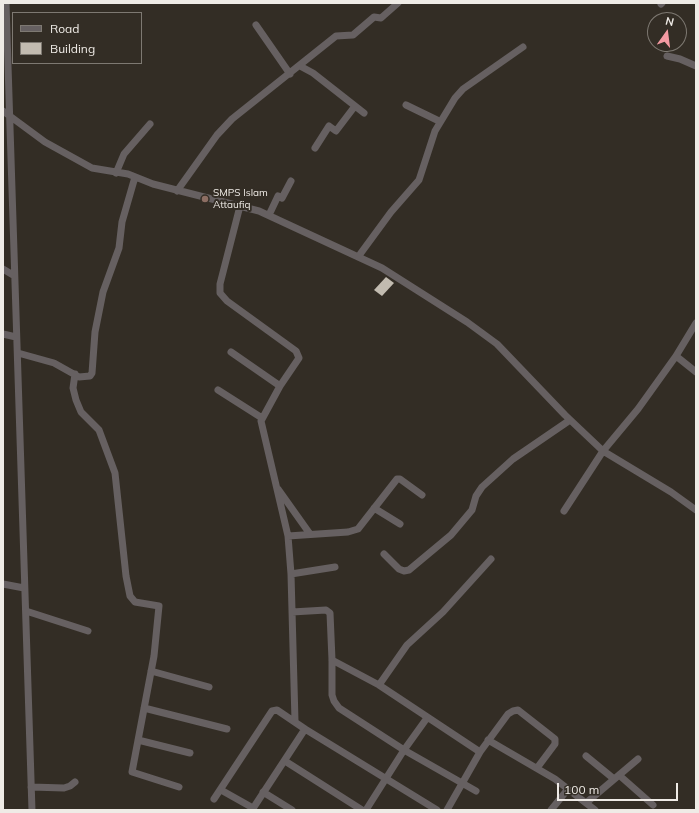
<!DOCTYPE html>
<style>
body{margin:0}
#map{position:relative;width:699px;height:813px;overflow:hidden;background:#332d25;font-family:Mulish,sans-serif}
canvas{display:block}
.frame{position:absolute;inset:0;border:4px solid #efebe6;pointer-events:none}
.legend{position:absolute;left:12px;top:12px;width:130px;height:52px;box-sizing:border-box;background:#332d25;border:1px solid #7e7972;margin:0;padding:5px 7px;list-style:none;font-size:12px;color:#efebe6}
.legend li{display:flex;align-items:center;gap:8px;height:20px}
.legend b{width:20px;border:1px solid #7e7972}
.north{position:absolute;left:647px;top:12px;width:40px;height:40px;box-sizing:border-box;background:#332d25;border:1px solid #7e7972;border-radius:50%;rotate:14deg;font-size:11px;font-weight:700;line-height:16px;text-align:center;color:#efebe6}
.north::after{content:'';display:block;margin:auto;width:14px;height:18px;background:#f49aa2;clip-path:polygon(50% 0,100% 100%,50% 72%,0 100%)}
.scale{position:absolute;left:557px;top:783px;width:121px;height:18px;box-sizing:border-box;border:2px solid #efebe6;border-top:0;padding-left:5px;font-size:12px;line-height:14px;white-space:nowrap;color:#efebe6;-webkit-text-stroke:3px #332d25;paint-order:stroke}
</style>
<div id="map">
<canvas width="699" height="813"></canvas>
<div class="frame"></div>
<ul class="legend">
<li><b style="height:5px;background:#666061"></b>Road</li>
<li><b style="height:11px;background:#c2bbb0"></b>Building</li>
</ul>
<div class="north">N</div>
<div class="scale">100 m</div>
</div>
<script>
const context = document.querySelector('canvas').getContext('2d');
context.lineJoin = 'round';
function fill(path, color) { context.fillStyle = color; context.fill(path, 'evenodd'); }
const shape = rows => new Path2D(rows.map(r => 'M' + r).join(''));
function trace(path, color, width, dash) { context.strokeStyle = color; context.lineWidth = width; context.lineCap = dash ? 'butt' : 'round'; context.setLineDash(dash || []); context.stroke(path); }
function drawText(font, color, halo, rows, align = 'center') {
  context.font = font + ' Mulish,sans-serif'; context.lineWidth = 4; context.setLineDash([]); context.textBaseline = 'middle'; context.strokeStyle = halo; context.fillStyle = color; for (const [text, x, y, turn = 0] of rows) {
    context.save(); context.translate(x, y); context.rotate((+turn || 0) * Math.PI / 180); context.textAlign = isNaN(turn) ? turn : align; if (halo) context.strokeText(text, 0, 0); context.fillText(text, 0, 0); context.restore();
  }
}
fill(shape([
 [386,277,394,283,382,296,374,290]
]), '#c2bbb0');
trace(shape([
 [6,3,32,810],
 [661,4,662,3],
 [256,25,290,74],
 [667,56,680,59,696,66],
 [300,66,313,73,364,113],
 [406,105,439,121],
 [3,111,45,142,92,168,128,174,153,184,259,211,382,268,467,322,497,344,565,415,603,451,638,409,676,356,696,323],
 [315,148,329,126,336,131,355,106],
 [116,173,124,154,150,124],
 [177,191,217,135,232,119,336,36,353,35,374,17,381,18,398,3],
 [240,206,220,284,220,293,227,301,296,351,299,358,280,386,261,421,288,536,291,574,295,721],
 [269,215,278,196,282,198,291,181],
 [358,257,391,212,419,180,435,131,455,98,463,89,523,47],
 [3,269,13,275],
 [3,334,16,337],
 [231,352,280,386],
 [18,353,54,363,79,377,90,376,92,373,95,332,103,292,119,248,122,222,135,177],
 [676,356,696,372],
 [75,374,73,388,76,400,81,412,99,430,115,473,126,576,130,596,135,602,159,606,154,656,132,772,179,787],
 [218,390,262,418],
 [278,489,310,534],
 [374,508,400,524],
 [564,511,603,451,671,492,696,510],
 [288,536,348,532,358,529,397,479,400,479,422,495],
 [384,554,399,569,404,571,409,570,451,535,472,510,476,496,482,487,513,459,570,420],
 [291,574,335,567],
 [3,584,24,588],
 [26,611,88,631],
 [292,612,326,610,330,613,332,660,332,695,334,701,339,708,404,750,476,791],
 [332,660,379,685,480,752],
 [151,671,209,687],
 [379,685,407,645,443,612,491,559],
 [144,708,227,729],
 [138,740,190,753],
 [488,740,555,779,595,810],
 [586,756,614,779],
 [285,761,362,810],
 [619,775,653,805],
 [31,787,64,788,70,786,75,782],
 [221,790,253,808],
 [263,792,292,810],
 [214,799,272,711,277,710,305,729],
 [586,803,638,759],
 [252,810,305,729,437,810],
 [366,810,404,750,427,718],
 [447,810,480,752,508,714,513,711,518,710,555,739,555,744,537,768],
 [551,810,568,789]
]), '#666061', 7);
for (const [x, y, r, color] of [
 [205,199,4,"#8d6e63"]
]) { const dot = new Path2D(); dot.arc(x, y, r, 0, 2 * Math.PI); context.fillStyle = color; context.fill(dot); trace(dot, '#332d25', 1.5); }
drawText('10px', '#efebe6', '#332d25', [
 ["SMPS Islam",213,193],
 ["Attaufiq",213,205]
], 'left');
</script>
